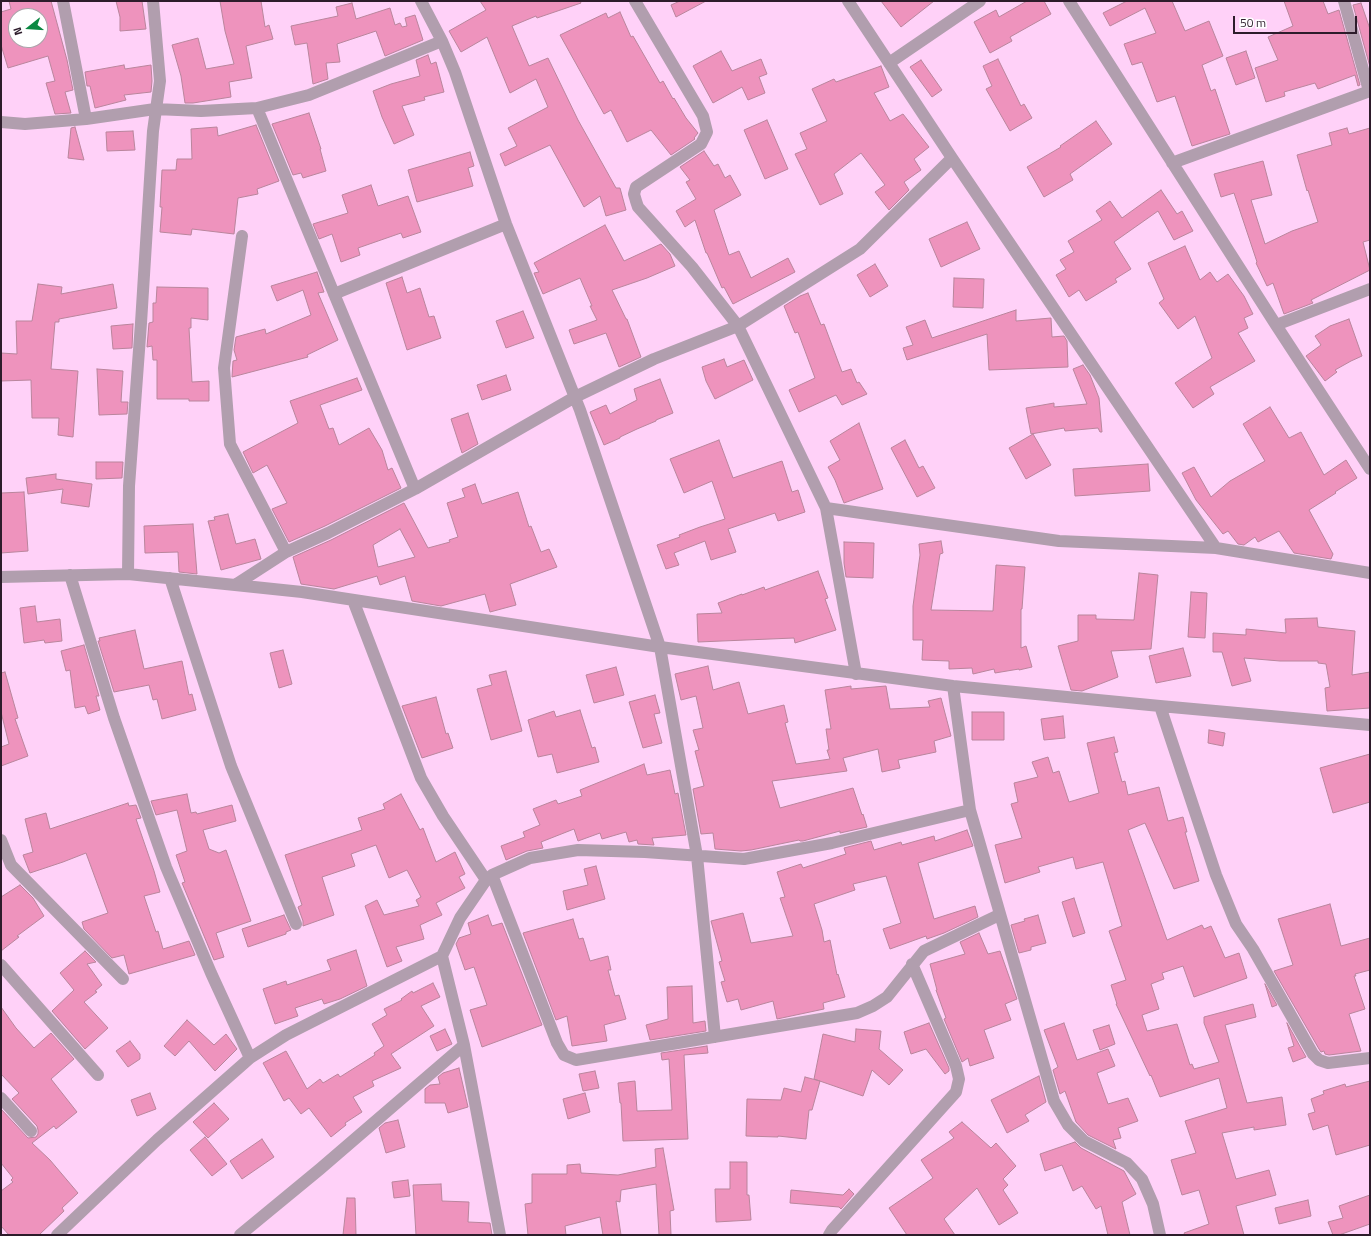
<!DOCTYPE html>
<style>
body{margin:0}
#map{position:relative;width:1371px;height:1236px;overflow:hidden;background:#ffd1f8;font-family:"Titillium Web",sans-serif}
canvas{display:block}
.frame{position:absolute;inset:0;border:2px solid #2d1c2b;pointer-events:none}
.north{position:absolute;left:8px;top:8px;width:40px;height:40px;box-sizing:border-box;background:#fff;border:1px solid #aba4aa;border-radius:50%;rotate:253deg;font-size:11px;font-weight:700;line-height:16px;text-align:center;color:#2d1c2b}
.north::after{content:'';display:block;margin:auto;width:14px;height:18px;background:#0b8842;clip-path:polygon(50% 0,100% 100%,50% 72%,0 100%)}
.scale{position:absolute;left:1233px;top:16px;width:124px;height:18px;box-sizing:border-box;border:2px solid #2d1c2b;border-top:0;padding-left:5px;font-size:12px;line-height:14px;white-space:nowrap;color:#2d1c2b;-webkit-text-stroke:3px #fff;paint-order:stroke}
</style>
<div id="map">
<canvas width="1371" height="1236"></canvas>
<div class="frame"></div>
<div class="north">N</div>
<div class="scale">50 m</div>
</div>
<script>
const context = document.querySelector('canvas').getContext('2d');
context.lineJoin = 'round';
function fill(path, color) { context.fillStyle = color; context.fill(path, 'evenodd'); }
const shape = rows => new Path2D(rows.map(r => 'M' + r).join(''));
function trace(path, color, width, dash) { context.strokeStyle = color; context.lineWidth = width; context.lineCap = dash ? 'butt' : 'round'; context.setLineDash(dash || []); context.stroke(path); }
const building = shape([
 [9,1,51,1,67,60,73,90,65,92,71,113,55,114,46,83,55,81,48,56,8,68,1,45,1,12,11,9,9,1],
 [16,16,40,16,40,40,16,40,16,16],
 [116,1,142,1,146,29,120,31,120,17,116,1],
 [220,1,261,1,265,27,269,25,273,39,246,46,252,78,229,82,231,97,193,103,185,103,181,76,172,45,198,38,206,69,234,64,225,31,220,1],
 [480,1,580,1,581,3,537,18,536,16,512,26,529,66,548,58,578,120,616,188,620,188,626,210,606,216,600,196,584,207,550,145,505,166,500,154,517,146,508,128,548,107,536,79,510,93,487,37,461,52,449,31,486,10,480,1],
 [680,1,706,1,676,17,671,5,680,1],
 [881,1,934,1,901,27,881,1],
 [1027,1,1044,1,1051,14,1010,37,1012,41,990,53,974,22,996,10,999,17,1027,1],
 [1127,1,1172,1,1185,31,1209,21,1223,56,1202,65,1211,91,1215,89,1230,134,1192,146,1175,96,1157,102,1142,62,1132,65,1124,44,1156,33,1145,8,1110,26,1103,13,1127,1],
 [1284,1,1323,1,1328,14,1339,10,1360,85,1358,86,1355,75,1318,89,1315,83,1284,92,1285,96,1266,102,1255,68,1278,60,1268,37,1293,26,1284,1],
 [352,3,356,19,390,8,395,25,400,23,402,27,407,26,405,18,415,15,423,40,385,56,376,31,337,44,340,62,326,63,328,79,313,84,307,43,295,45,291,26,338,16,336,7,352,3],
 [1361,3,1370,29,1370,67,1353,5,1361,3],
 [620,12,631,37,633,36,660,83,663,81,673,99,674,98,686,118,698,133,694,138,695,139,671,155,651,130,627,142,611,110,604,114,560,35,606,13,608,18,620,12],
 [721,51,732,71,761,59,767,74,759,77,765,93,748,100,742,87,713,103,693,66,721,51],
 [1246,51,1255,78,1236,85,1226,58,1246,51],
 [428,55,431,64,436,62,444,92,424,97,425,100,402,106,414,135,394,144,382,117,373,91,391,84,420,76,416,60,428,55],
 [998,59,1021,106,1024,104,1032,118,1010,131,986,89,992,86,983,66,998,59],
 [921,60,942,90,932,97,910,67,921,60],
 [124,65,125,69,151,65,152,81,151,92,124,95,126,100,95,108,90,86,87,86,85,72,124,65],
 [881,66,889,87,874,93,890,121,903,114,929,147,914,159,921,170,904,182,909,190,889,210,875,192,885,185,861,153,834,174,843,194,820,205,795,154,807,149,800,133,827,121,812,89,834,79,836,82,881,66],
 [309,113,321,149,320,149,326,171,303,178,301,173,293,175,272,124,309,113],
 [767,120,788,169,765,179,744,130,767,120],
 [1096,121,1112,144,1070,174,1073,180,1044,197,1027,167,1061,147,1060,146,1096,121],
 [256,125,279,181,257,189,258,194,238,198,234,234,192,229,191,235,160,232,162,207,160,207,162,170,176,170,177,159,192,159,191,129,217,127,218,136,256,125],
 [75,127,84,160,68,158,71,128,75,127],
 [1347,128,1349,134,1370,128,1370,240,1363,242,1370,270,1311,300,1313,303,1284,314,1273,283,1267,286,1256,263,1257,262,1234,193,1221,197,1214,174,1263,161,1272,195,1251,200,1265,244,1292,231,1318,222,1308,190,1307,191,1297,155,1332,145,1329,133,1347,128],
 [133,131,135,150,107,151,106,132,133,131],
 [704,151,714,166,718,164,725,178,730,175,741,195,714,210,729,255,739,251,751,278,788,258,795,272,733,304,724,287,722,288,707,253,706,253,695,220,685,227,676,211,696,199,686,182,690,180,680,167,704,151],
 [470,152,474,166,468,168,473,186,417,202,408,170,470,152],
 [371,185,378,206,408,196,421,232,403,238,401,233,358,248,360,255,341,262,332,234,319,239,313,224,348,213,342,195,371,185],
 [1161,190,1177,214,1182,211,1193,231,1174,240,1158,211,1114,242,1131,269,1115,279,1117,282,1086,301,1079,290,1069,297,1056,275,1066,269,1060,260,1074,252,1068,241,1102,220,1096,211,1110,201,1122,218,1161,190],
 [967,222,980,249,941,267,929,239,967,222],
 [605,225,624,261,661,244,670,254,675,266,647,278,612,290,626,319,627,319,641,357,619,367,606,333,574,344,569,330,597,320,590,306,592,306,580,278,543,294,534,273,539,272,534,263,605,225],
 [1185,246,1200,280,1210,272,1217,282,1228,274,1244,296,1253,314,1244,318,1248,328,1238,333,1255,361,1210,387,1214,394,1193,408,1175,383,1212,358,1195,316,1178,329,1159,303,1164,299,1148,263,1185,246],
 [875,264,888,286,870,297,857,275,875,264],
 [317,272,324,292,318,293,338,340,307,355,308,357,232,377,233,361,237,360,234,350,236,337,265,329,266,334,311,315,303,290,277,301,271,286,317,272],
 [402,277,407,293,420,288,429,317,434,316,441,338,407,350,386,283,402,277],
 [954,278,984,279,983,308,953,307,954,278],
 [38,284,62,287,61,294,113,284,117,308,59,319,59,322,55,322,51,369,78,371,73,437,58,435,59,418,32,418,31,380,1,381,1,353,17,354,16,321,32,321,38,284],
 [157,287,208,288,208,320,191,318,191,328,189,328,192,382,209,381,209,401,189,401,189,399,157,399,157,360,153,360,152,346,147,347,149,323,153,322,153,303,156,303,157,287],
 [808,293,821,325,824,324,842,372,851,369,857,383,859,382,867,394,842,405,836,395,799,412,789,390,815,378,798,332,795,333,784,306,800,296,808,293],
 [1016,310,1016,321,1051,318,1052,337,1064,336,1067,341,1068,367,989,370,987,334,907,360,903,348,913,345,906,327,925,320,932,338,1016,310],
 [523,311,534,338,506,348,496,321,523,311],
 [1349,319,1362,356,1351,361,1335,370,1337,372,1325,381,1306,356,1321,345,1315,336,1330,326,1349,319],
 [133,324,132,348,113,349,111,326,133,324],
 [724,359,727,367,744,360,753,380,715,399,706,381,702,367,724,359],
 [1083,365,1090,375,1099,398,1102,432,1100,432,1098,428,1065,431,1064,428,1031,434,1026,408,1054,403,1054,407,1087,404,1073,369,1083,365],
 [97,369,123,371,121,402,128,402,127,414,99,415,97,369],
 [506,375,511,390,482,400,477,385,506,375],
 [357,378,362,390,320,405,329,429,333,428,339,445,369,428,382,450,388,470,392,468,401,488,325,526,289,542,272,509,287,503,267,465,253,473,243,452,298,423,290,401,357,378],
 [660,379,673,413,656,420,656,421,637,429,620,437,620,438,604,445,590,412,606,405,610,414,637,400,634,389,660,379],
 [1270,407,1289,438,1301,432,1324,475,1346,460,1357,478,1335,492,1336,493,1309,510,1333,554,1331,559,1294,553,1279,531,1258,542,1255,537,1244,545,1238,544,1228,531,1223,534,1196,500,1182,473,1194,467,1211,497,1230,481,1265,461,1243,424,1270,407],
 [468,413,478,444,462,453,451,419,468,413],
 [859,423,883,489,844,503,835,480,828,467,840,460,830,441,859,423],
 [1033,434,1051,465,1026,479,1009,448,1033,434],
 [719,440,733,478,782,461,792,492,798,490,805,512,778,521,775,513,728,529,736,552,711,560,705,541,674,553,679,565,666,569,657,545,680,537,679,535,700,527,725,519,712,481,684,493,670,459,719,440],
 [905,440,919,468,923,466,935,488,917,497,891,448,905,440],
 [96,462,123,462,122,478,96,479,96,462],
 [1148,464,1150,491,1075,496,1073,469,1148,464],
 [56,474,56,479,92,484,89,507,61,503,63,489,28,494,26,478,56,474],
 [475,484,482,504,518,492,529,527,531,526,541,552,549,549,557,567,510,584,516,605,490,612,485,594,441,606,412,601,405,576,380,585,377,576,334,589,301,584,293,557,331,540,404,503,428,548,450,542,449,540,458,537,447,503,465,497,462,489,475,484],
 [400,529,415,557,378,567,373,545,400,529],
 [24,492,28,551,1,553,1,493,24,492],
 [228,514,236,544,255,539,261,559,221,570,208,521,215,520,214,517,228,514],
 [193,524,197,574,179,572,178,552,145,553,144,526,193,524],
 [941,541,943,553,940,554,931,610,993,611,996,565,1025,567,1022,609,1021,609,1021,648,1026,646,1032,667,1019,670,1019,669,995,673,994,669,973,674,972,668,949,669,949,661,922,660,923,640,913,640,913,606,920,555,919,544,941,541],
 [844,542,874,543,873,578,846,577,844,563,844,542],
 [818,571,828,598,825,599,836,630,795,643,794,638,698,642,697,614,722,613,718,603,742,594,742,595,764,587,765,590,818,571],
 [1139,573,1158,575,1151,649,1111,651,1118,677,1082,691,1071,690,1058,646,1078,641,1078,615,1096,615,1096,619,1134,620,1139,573],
 [1191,592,1207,593,1205,638,1188,637,1191,592],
 [35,606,37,622,60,619,62,641,45,643,44,640,24,643,20,608,35,606],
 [1317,618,1318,627,1355,631,1352,675,1370,672,1370,708,1327,711,1325,688,1330,687,1326,664,1318,663,1318,661,1280,661,1244,658,1251,681,1232,686,1222,652,1213,652,1213,633,1246,635,1246,629,1286,633,1285,619,1317,618],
 [135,630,144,669,182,661,189,695,192,694,196,710,162,719,157,699,153,700,149,685,114,692,98,641,100,641,99,638,135,630],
 [84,645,99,696,96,696,100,710,88,714,85,706,75,708,70,670,66,671,61,651,84,645],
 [1183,648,1191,676,1156,683,1149,656,1183,648],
 [283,650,292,684,279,688,270,653,283,650],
 [708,666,713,690,739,682,748,714,784,705,788,722,785,723,796,764,830,759,827,750,829,750,826,729,831,729,825,690,851,686,851,689,886,686,890,709,930,707,928,701,941,698,951,736,934,741,936,752,898,760,900,768,882,772,878,749,843,758,847,771,772,781,780,808,853,788,862,815,863,814,867,827,840,833,840,831,803,841,800,841,799,840,751,850,741,851,715,849,713,833,701,834,693,789,704,786,695,751,699,750,693,730,703,728,696,696,681,700,675,674,708,666],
 [616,667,624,695,594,703,586,675,616,667],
 [506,671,522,731,491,740,477,689,492,685,489,675,506,671],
 [5,672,18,718,15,719,28,756,1,766,1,747,9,744,1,712,1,673,5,672],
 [655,695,660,713,654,714,662,743,643,748,629,702,655,695],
 [436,697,446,734,448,733,453,748,422,758,402,706,436,697],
 [580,710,592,748,595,747,599,762,557,773,552,754,538,757,528,720,554,711,556,717,580,710],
 [972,712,1004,712,1004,740,972,740,972,712],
 [1063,716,1065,738,1044,740,1041,719,1063,716],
 [1209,730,1225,733,1223,746,1208,743,1209,730],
 [1114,737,1118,752,1114,753,1122,782,1125,781,1128,795,1159,787,1168,821,1183,817,1187,832,1185,832,1199,881,1174,889,1145,823,1128,830,1167,940,1202,925,1204,929,1211,926,1225,958,1239,953,1247,978,1194,997,1183,966,1162,973,1164,979,1151,984,1159,1009,1142,1015,1147,1031,1177,1024,1190,1065,1192,1064,1194,1069,1219,1062,1204,1023,1204,1017,1253,1004,1256,1017,1225,1025,1247,1103,1282,1097,1286,1125,1254,1130,1254,1127,1222,1133,1236,1179,1269,1170,1276,1195,1236,1206,1244,1235,1185,1235,1184,1233,1209,1224,1199,1190,1182,1195,1171,1160,1196,1153,1185,1121,1227,1108,1219,1078,1160,1097,1151,1075,1150,1076,1116,1004,1117,1004,1111,985,1126,980,1109,931,1122,926,1103,862,1076,869,1073,857,1038,867,1040,872,1005,883,995,845,1022,838,1011,804,1018,802,1014,783,1038,777,1032,762,1048,757,1053,773,1059,771,1069,802,1099,793,1087,743,1114,737],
 [1370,754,1370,802,1333,813,1320,768,1370,754],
 [644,764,647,775,670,770,675,794,678,793,686,835,652,838,654,845,638,844,637,840,629,842,626,832,602,839,600,833,578,841,574,829,541,842,543,848,527,851,506,860,501,846,525,837,523,832,540,825,533,809,556,800,558,804,582,796,580,790,644,764],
 [187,794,191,813,196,812,197,814,232,805,236,821,203,830,209,849,219,853,226,850,251,921,216,933,224,957,214,960,182,883,185,882,176,855,187,851,177,810,156,815,151,801,187,794],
 [401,794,420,830,423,828,436,862,455,852,465,874,459,877,465,888,436,903,442,915,420,925,424,939,396,947,402,961,387,967,365,906,377,900,384,915,419,906,416,900,421,897,407,870,389,878,376,845,351,854,355,866,322,877,334,915,303,926,303,921,298,907,302,905,285,855,362,830,358,818,385,809,383,804,401,794],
 [128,803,129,806,136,805,141,818,136,819,154,871,160,892,144,896,156,932,158,931,163,949,189,941,195,955,129,974,124,955,112,958,84,929,82,922,108,913,86,853,63,862,30,873,23,855,33,852,25,819,46,813,50,829,128,803],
 [967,830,973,846,918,863,934,919,975,906,978,917,944,933,927,939,926,936,890,949,883,929,901,923,886,876,853,884,855,890,814,904,822,930,824,942,830,940,837,975,838,974,845,997,823,1003,824,1009,777,1019,773,1001,741,1010,738,999,727,1002,721,982,725,981,719,962,722,961,711,921,743,913,751,943,793,936,780,898,785,897,777,872,801,864,803,868,846,854,844,848,871,841,874,850,901,842,902,845,934,836,935,841,967,830],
 [596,866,605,899,567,910,563,891,588,885,584,869,596,866],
 [20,885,33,898,44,916,17,936,19,937,1,951,1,897,20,885],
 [1074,898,1085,933,1073,937,1062,902,1074,898],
 [1330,904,1341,946,1370,938,1370,970,1355,974,1356,976,1354,976,1365,1009,1349,1014,1361,1051,1329,1055,1325,1054,1324,1051,1321,1052,1319,1049,1274,971,1293,965,1278,919,1330,904],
 [284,915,291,930,286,932,286,934,248,947,242,929,284,915],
 [488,915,492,926,502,923,542,1025,482,1047,470,1010,487,1005,474,967,465,970,456,944,459,938,471,934,468,923,488,915],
 [1038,915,1046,943,1031,947,1031,950,1019,953,1011,925,1025,921,1024,919,1038,915],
 [573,919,579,939,583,938,590,961,608,956,611,970,608,970,615,996,619,995,626,1019,604,1025,607,1041,572,1046,567,1016,556,1020,523,933,573,919],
 [979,933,988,954,1000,951,1017,999,1005,1004,1011,1020,984,1030,994,1058,970,1066,968,1058,962,1062,944,1019,946,1018,936,990,937,990,930,964,965,954,960,942,979,933],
 [356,950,367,986,340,999,324,1004,322,999,295,1008,298,1016,275,1024,263,989,286,981,287,985,331,970,327,960,356,950],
 [85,951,96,962,87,964,102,985,95,991,97,992,84,1002,108,1028,85,1049,52,1011,74,990,60,973,85,951],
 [433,983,440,997,421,1006,434,1026,391,1054,401,1068,372,1081,374,1086,353,1097,362,1112,345,1123,346,1125,331,1137,309,1108,301,1114,289,1098,284,1101,263,1063,286,1051,307,1089,320,1079,323,1083,338,1074,340,1077,375,1055,374,1053,384,1046,372,1024,387,1015,384,1009,402,1000,401,999,412,991,413,993,433,983],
 [1265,984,1277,1005,1272,1007,1265,984],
 [692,986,693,1023,705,1021,706,1031,650,1040,646,1025,668,1019,667,987,692,986],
 [1,1007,16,1028,34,1048,51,1033,74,1059,51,1079,77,1112,56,1129,54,1126,32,1143,50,1160,78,1193,62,1208,64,1211,39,1235,9,1235,1,1226,1,1191,13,1182,11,1180,13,1178,1,1163,1,1109,28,1138,36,1137,38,1134,38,1130,37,1126,12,1099,19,1093,1,1074,1,1007],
 [187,1020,214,1045,226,1034,237,1049,215,1071,189,1041,175,1056,164,1046,187,1020],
 [929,1023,949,1068,949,1071,945,1074,926,1049,911,1054,904,1032,929,1023],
 [1064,1023,1077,1060,1108,1049,1115,1066,1097,1073,1108,1104,1128,1098,1138,1121,1118,1128,1121,1138,1113,1140,1116,1149,1088,1135,1076,1122,1065,1091,1060,1094,1053,1070,1058,1067,1044,1030,1064,1023],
 [1287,1023,1306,1057,1293,1062,1288,1048,1294,1046,1287,1023],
 [1109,1025,1115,1044,1100,1050,1093,1030,1109,1025],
 [445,1029,452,1044,437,1051,430,1036,445,1029],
 [856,1029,881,1031,879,1049,903,1070,889,1085,872,1070,863,1096,814,1079,823,1034,855,1042,856,1029],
 [130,1041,140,1054,140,1059,128,1067,116,1051,130,1041],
 [707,1046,708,1053,684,1055,688,1139,623,1141,621,1103,620,1103,618,1083,635,1081,637,1111,672,1110,669,1059,662,1060,661,1053,707,1046],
 [459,1068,468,1107,448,1113,445,1103,425,1103,425,1089,430,1085,440,1084,438,1077,443,1073,459,1068],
 [595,1071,599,1088,583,1091,579,1074,595,1071],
 [1039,1076,1046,1102,1025,1115,1029,1121,1007,1133,991,1100,1039,1076],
 [805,1077,820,1081,812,1110,809,1110,806,1139,778,1136,778,1137,746,1136,747,1099,781,1100,784,1088,801,1092,805,1077],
 [1370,1081,1370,1145,1336,1155,1328,1125,1313,1130,1308,1114,1315,1112,1311,1099,1324,1094,1323,1091,1345,1084,1346,1087,1370,1081],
 [150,1093,156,1109,137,1116,131,1100,150,1093],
 [585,1093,590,1112,568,1119,563,1099,585,1093],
 [214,1103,229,1119,208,1138,193,1122,214,1103],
 [398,1120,405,1147,386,1153,379,1128,385,1123,398,1120],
 [962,1122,991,1148,996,1143,1016,1166,1003,1179,1008,1185,1003,1190,1018,1213,999,1225,977,1188,944,1219,955,1235,907,1235,889,1208,933,1178,921,1160,954,1138,949,1132,962,1122],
 [205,1137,227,1164,212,1176,190,1150,205,1137],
 [262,1139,274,1157,242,1179,230,1161,262,1139],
 [1075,1142,1081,1148,1124,1171,1136,1194,1122,1202,1130,1235,1108,1235,1101,1206,1096,1209,1082,1186,1073,1191,1062,1165,1045,1171,1040,1154,1075,1142],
 [663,1148,674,1210,670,1211,671,1235,659,1235,656,1184,621,1190,620,1202,616,1201,621,1235,603,1235,600,1217,565,1226,566,1235,528,1235,525,1204,532,1203,532,1174,567,1174,567,1165,580,1164,581,1173,618,1175,656,1167,655,1149,663,1148],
 [730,1162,747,1162,747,1195,749,1195,751,1220,716,1222,715,1189,730,1189,730,1162],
 [408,1180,410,1196,394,1198,392,1182,408,1180],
 [441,1184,442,1201,469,1202,468,1222,490,1223,492,1235,416,1235,413,1185,441,1184],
 [849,1189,854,1194,841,1209,839,1207,790,1203,791,1190,843,1195,849,1189],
 [1370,1195,1370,1224,1339,1235,1333,1235,1328,1222,1343,1218,1339,1206,1370,1195],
 [347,1198,355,1198,356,1235,343,1235,347,1198],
 [1308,1200,1311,1216,1279,1224,1275,1208,1308,1200]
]);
fill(building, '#ee93bd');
trace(building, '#b9859c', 1);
trace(shape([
 [63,1,86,119],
 [421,1,442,41,455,72,506,224,580,410,660,647,697,856,715,1037],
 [635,1,703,116,707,132,701,144,636,187,634,194,636,201,638,207,692,267,738,326,826,508,856,674],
 [848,1,952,158,1216,548],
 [1069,1,1276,325,1370,469],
 [1344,1,1369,91],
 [889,63,980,1],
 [257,108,415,489],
 [1,122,25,124,86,119,155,109,201,111,257,108,309,95,442,41],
 [1172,163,1370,91],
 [242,236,224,368,230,444,286,552],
 [334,294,506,224],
 [1276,325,1370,289],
 [826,508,1059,541,1216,548,1370,573],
 [128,574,129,486,141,323,153,131,160,81,153,1],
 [70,575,114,718,166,867,211,973,250,1058],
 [1,577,128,574,235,585,302,592,660,647,953,686,1160,706,1370,725],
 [170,578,231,766,296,924],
 [235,585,286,552,328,533,415,489,575,397,654,359,738,326,860,249,952,158],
 [353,600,421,778,443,816,486,880],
 [953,686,970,810,1054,1101,1068,1125,1084,1141,1127,1163,1142,1179,1153,1204,1160,1235],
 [1160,706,1216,875,1236,924,1253,949,1313,1054,1319,1060,1328,1063,1370,1058],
 [1,840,11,865,123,979],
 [492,875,557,1043,564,1055,576,1060,857,1013,873,1006,887,997,924,951,999,915],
 [1,965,98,1075],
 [1,1098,31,1131],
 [57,1235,157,1140,250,1058,286,1035,442,956],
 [240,1235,320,1169,464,1045],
 [500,1235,464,1045,442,956,460,918,486,880,492,875,530,858,578,850,645,852,744,859,832,843,970,810],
 [829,1235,832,1230,956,1092,959,1079,956,1066,912,964]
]), '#b19eae', 12);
</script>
